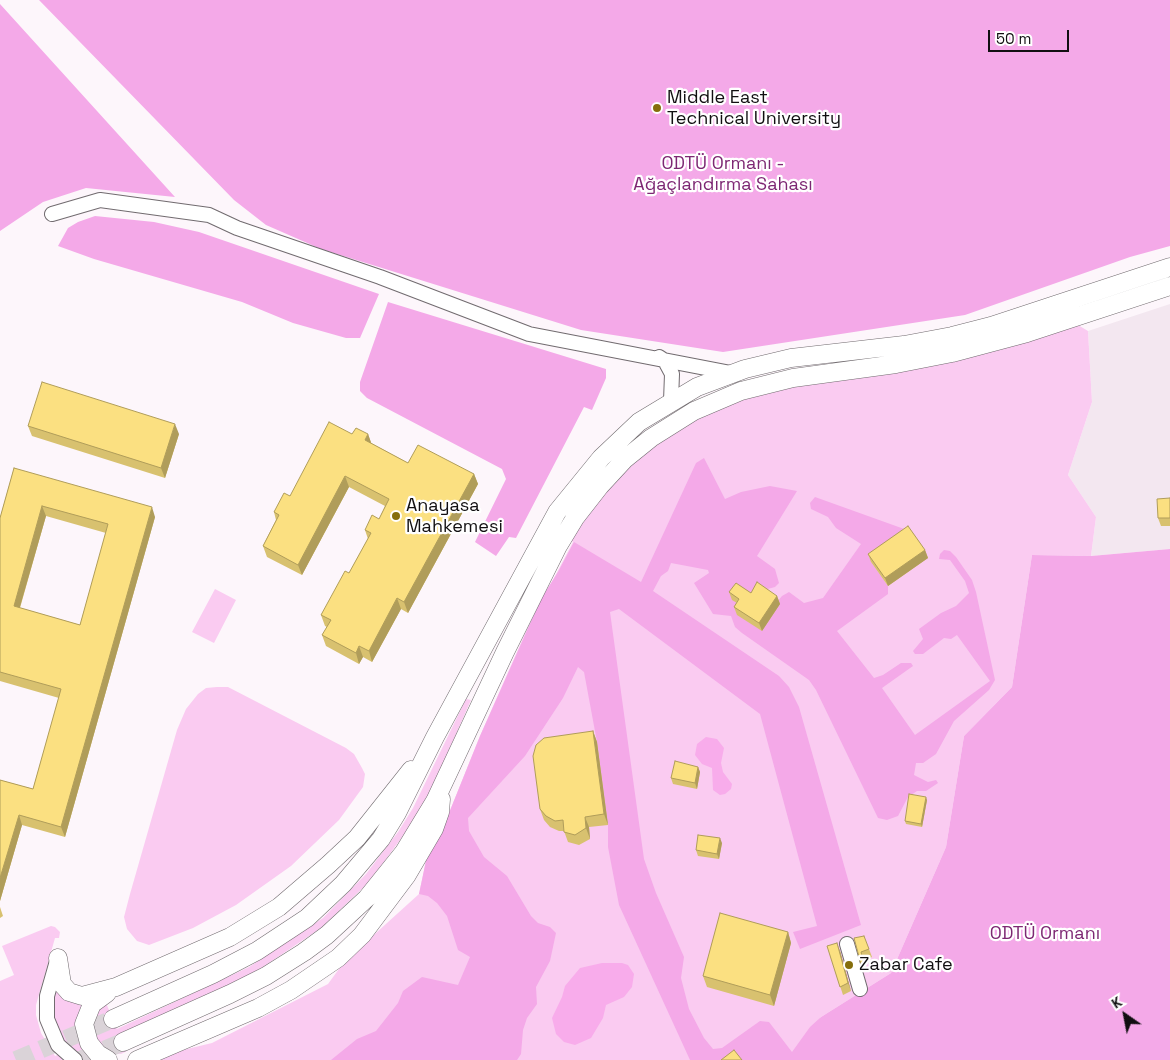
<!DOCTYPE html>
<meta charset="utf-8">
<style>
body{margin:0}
#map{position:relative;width:1170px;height:1060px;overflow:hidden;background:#fdf6fb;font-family:"Space Grotesk",sans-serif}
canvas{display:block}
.north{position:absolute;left:1100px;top:990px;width:50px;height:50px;-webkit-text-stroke:4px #fff;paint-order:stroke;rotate:327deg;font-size:14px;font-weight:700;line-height:20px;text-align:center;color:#110f11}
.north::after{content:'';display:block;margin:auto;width:18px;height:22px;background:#110f11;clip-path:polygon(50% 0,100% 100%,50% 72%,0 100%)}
.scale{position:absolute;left:988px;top:30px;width:81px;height:22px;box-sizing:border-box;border:2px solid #110f11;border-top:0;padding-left:6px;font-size:15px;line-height:18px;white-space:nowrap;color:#110f11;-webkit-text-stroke:4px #fff;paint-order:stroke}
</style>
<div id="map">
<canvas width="1170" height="1060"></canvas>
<div class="north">K</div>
<div class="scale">50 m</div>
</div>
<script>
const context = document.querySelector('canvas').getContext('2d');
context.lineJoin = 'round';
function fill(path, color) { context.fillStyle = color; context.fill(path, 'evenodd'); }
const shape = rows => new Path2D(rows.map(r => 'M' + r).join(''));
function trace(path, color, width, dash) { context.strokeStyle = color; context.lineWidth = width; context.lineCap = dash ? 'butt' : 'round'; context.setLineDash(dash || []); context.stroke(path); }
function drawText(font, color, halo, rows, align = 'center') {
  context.font = font + ' "Space Grotesk",sans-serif'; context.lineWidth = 4.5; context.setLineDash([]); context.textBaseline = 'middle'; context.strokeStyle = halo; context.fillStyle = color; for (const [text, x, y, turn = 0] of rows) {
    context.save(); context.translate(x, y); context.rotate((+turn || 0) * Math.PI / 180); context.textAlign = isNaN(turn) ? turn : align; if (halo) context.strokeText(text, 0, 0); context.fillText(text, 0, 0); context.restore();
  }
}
fill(shape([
 [1170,304,1170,549,1091,556,1096,517,1068,475,1092,402,1088,331]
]), '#f3e7f0');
fill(shape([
 [1068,319,1088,331,1092,402,1068,475,1096,517,1091,556,1032,555,1012,687,964,736,946,847,891,973,821,1017,788,1060,153,1060,162,1055,212,1043,328,984,344,962,419,894,427,856,447,818,480,736,527,629,573,542,565,535,585,504,694,411],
 [215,589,236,600,214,643,192,632],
 [217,687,228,687,346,748,354,754,362,768,365,774,363,787,339,820,291,866,236,905,193,928,149,945,137,941,127,929,124,917,130,894,177,730,186,709,198,694,206,688],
 [466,699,471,700,435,782,416,818,370,881,321,928,254,973,120,1035,127,1051,121,1054,84,1050,92,1060,77,1053,61,1060,0,1060,0,981,14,975,2,946,51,926,55,927,60,932,59,938,55,938,36,1005,36,1015,41,1033,55,1056,71,1049,62,1039,54,1021,52,1004,55,991,83,1003,76,1023,81,1045,93,1030,95,1016,99,1009,106,1003,117,1029,249,967,323,918,366,874,398,832,413,808]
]), '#facbf1');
fill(shape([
 [39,0,1170,0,1170,246,1130,257,965,315,723,352,581,330,321,249,266,225,234,200],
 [0,4,175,197,86,188,43,202,0,231],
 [95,216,154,222,199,232,379,294,360,338,346,338,293,323,242,302,94,259,58,246,68,228,78,222],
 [388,302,606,369,606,378,592,410,584,407,516,538,509,537,496,556,475,542,506,479,502,469,367,398,360,391,360,382],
 [704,458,725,499,741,492,770,486,797,491,757,556,775,569,779,583,775,587,760,591,777,602,782,596,789,592,804,603,823,598,861,544,836,528,828,517,811,509,810,503,815,497,907,530,871,562,888,586,888,594,837,631,874,678,883,675,901,663,911,663,913,666,882,688,915,735,990,681,957,635,951,639,944,638,923,654,915,654,913,651,923,639,919,629,941,613,956,606,969,593,965,581,950,560,939,559,940,554,944,550,950,551,956,557,972,580,976,592,995,680,989,690,954,721,936,754,923,763,916,763,914,775,928,782,936,780,938,783,926,791,917,791,908,797,898,816,887,820,878,818,816,690,809,680,742,633,735,627,731,616,713,614,694,583,709,573,708,570,671,563,668,571,661,576,653,591,779,676,789,687,799,707,861,925,800,949,793,932,817,926,760,714,619,609,610,612,644,859,656,893,684,957,681,978,689,1009,704,1038,713,1049,722,1048,760,1021,769,1022,792,1052,810,1027,821,1017,891,973,946,847,964,736,1012,687,1032,555,1091,556,1170,549,1170,1060,690,1060,619,905,608,847,608,825,597,742,584,672,578,667,563,698,525,756,468,818,469,831,484,857,507,876,531,916,538,923,550,927,556,933,550,961,536,987,537,1004,527,1018,523,1030,521,1054,517,1060,331,1060,357,1039,376,1031,398,1003,403,991,422,977,458,985,470,957,458,950,447,916,437,903,428,896,419,894,427,856,447,818,480,736,542,597,558,572,574,542,641,582,696,463]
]), '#f4a9e8');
fill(shape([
 [706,737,717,739,724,748,721,763,723,772,732,784,731,789,725,794,720,795,713,790,712,768,702,764,695,755,697,744],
 [602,963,622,963,628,965,634,974,632,987,624,997,606,1005,603,1018,591,1038,575,1045,564,1042,556,1034,552,1018,562,997,565,986,580,968]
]), '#f8aceb');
trace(shape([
 [16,1060,113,1019],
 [80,1060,123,1042]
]), '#dad3d8', 18, [18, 9]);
const minor = shape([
 [52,214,100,200,209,215,237,228,380,277,529,334,731,373],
 [659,357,665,361,672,374,671,401],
 [847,944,860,989],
 [57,961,47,996,47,1019,58,1045,75,1060]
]);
const major = shape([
 [58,958,62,984,69,992,82,996,116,987,230,937,279,907,328,865,357,838,411,770],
 [107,993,92,1004,84,1024,89,1043,98,1054,108,1060],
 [113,1019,213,974,257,951,307,918,343,884,381,839,397,813,435,737,557,512,601,458,639,422,697,387,745,369,791,358,904,345,952,336,991,326,1170,267],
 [123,1042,230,994,266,976,304,952,327,935,367,898,404,852,435,801,505,652,558,546,575,518,600,486,625,459,651,438,694,411,741,391,793,378,896,364,952,353,1027,333,1170,286],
 [137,1060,258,1008,291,990,338,958,362,935,407,875,434,829,440,812,441,799]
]);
trace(minor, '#716b6f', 16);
trace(major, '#716b6f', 19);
trace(minor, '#fff', 14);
trace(major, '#fff', 18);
fill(shape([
 [28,426,179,434,165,478,32,436],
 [352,434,368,434,371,443,408,463,474,474,478,484,408,613,401,609,372,662,363,657,359,664,326,646,322,635,327,627,325,626,321,615,349,573,368,539,365,530,379,519,385,506,349,487,302,575,267,557,263,546,276,520,274,512],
 [14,468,155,517,65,837,22,825,0,901,0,780,33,789,59,698,0,681,0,518],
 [46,516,106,533,80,625,20,608],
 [1170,498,1170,526,1161,526,1158,518],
 [925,550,928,558,888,586,871,562,868,554],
 [729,592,751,593,777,596,780,604,762,631,737,615,734,607,737,603,732,600],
 [593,731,597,742,608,825,589,827,590,839,579,845,568,842,564,831,559,831,550,827,544,820,540,809],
 [698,767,700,772,697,789,673,784,671,778],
 [927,800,922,827,906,824,905,821],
 [722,843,719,859,698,856,696,850],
 [0,907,3,916,0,918],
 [788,932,791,943,774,1006,707,987,703,976],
 [854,938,869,949,872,957,864,961,867,971,864,972],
 [840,951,851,991,843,995,832,961]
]), '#d8c16f');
fill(shape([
 [175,424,179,434,165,478,161,468],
 [368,434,372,445,365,440],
 [474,474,478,484,408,613,404,602],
 [345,476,349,487,302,575,298,565],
 [42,506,46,516,17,617,14,606],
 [152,507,155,517,65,837,61,827],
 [925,550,928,558,888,586,885,578],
 [777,596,780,604,762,631,759,623],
 [397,598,401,609,372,662,369,651],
 [359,646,363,657,359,664,356,653],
 [593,731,597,742,608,825,604,814],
 [698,767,700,772,697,789,695,783],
 [926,797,927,800,922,827,921,824],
 [19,815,22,825,0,901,0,878],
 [585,817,589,827,590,839,586,828],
 [720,838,722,843,719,859,717,854],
 [788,932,791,943,774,1006,770,995],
 [837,943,840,951,851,991,848,983]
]), '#b09d5a');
const building = shape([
 [42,382,175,424,161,468,28,426,42,382],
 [329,422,352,434,356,428,368,434,365,440,408,463,418,445,474,474,404,602,397,598,369,651,359,646,356,653,322,635,331,620,321,615,345,571,349,573,371,533,365,530,372,515,379,519,389,499,345,476,298,565,263,546,279,515,274,512,284,493,290,496,329,422],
 [14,468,152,507,61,827,19,815,0,878,0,780,33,789,61,689,0,672,0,518,14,468],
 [42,506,108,524,80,625,14,606,42,506],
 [1170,498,1170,518,1158,518,1157,499,1170,498],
 [908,526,925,550,885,578,868,554,908,526],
 [757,582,777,596,759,623,734,607,739,599,729,592,736,583,751,593,757,582],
 [593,731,604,814,585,817,586,828,575,835,564,832,563,820,555,821,546,816,540,809,533,756,536,745,544,738,593,731],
 [675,761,698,767,695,783,671,778,675,761],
 [909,794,926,797,921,824,905,821,909,794],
 [698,835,720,838,717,854,696,850,698,835],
 [720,913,788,932,770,995,703,976,720,913],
 [864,936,869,949,861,952,864,963,861,964,854,938,864,936],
 [837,943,848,983,840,987,827,946,837,943],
 [734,1050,742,1060,721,1060,734,1050]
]);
fill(building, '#fbe081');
trace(building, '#b09d5a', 1);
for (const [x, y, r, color] of [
 [657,108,5,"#856e0c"],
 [396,516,5,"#856e0c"],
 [849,965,5,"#856e0c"]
]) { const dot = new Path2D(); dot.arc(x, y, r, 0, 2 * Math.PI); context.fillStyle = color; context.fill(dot); trace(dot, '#fff', 2); }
drawText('18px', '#110f11', '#fff', [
 ["Middle East",667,98],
 ["Technical University",667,119],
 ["Anayasa",406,506],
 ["Mahkemesi",406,527],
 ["Zabar Cafe",859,965]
], 'left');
drawText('18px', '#7d2773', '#fff', [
 ["ODTÜ Ormanı -",723,164],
 ["Ağaçlandırma Sahası",723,185],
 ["ODTÜ Ormanı",1045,934]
]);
</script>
